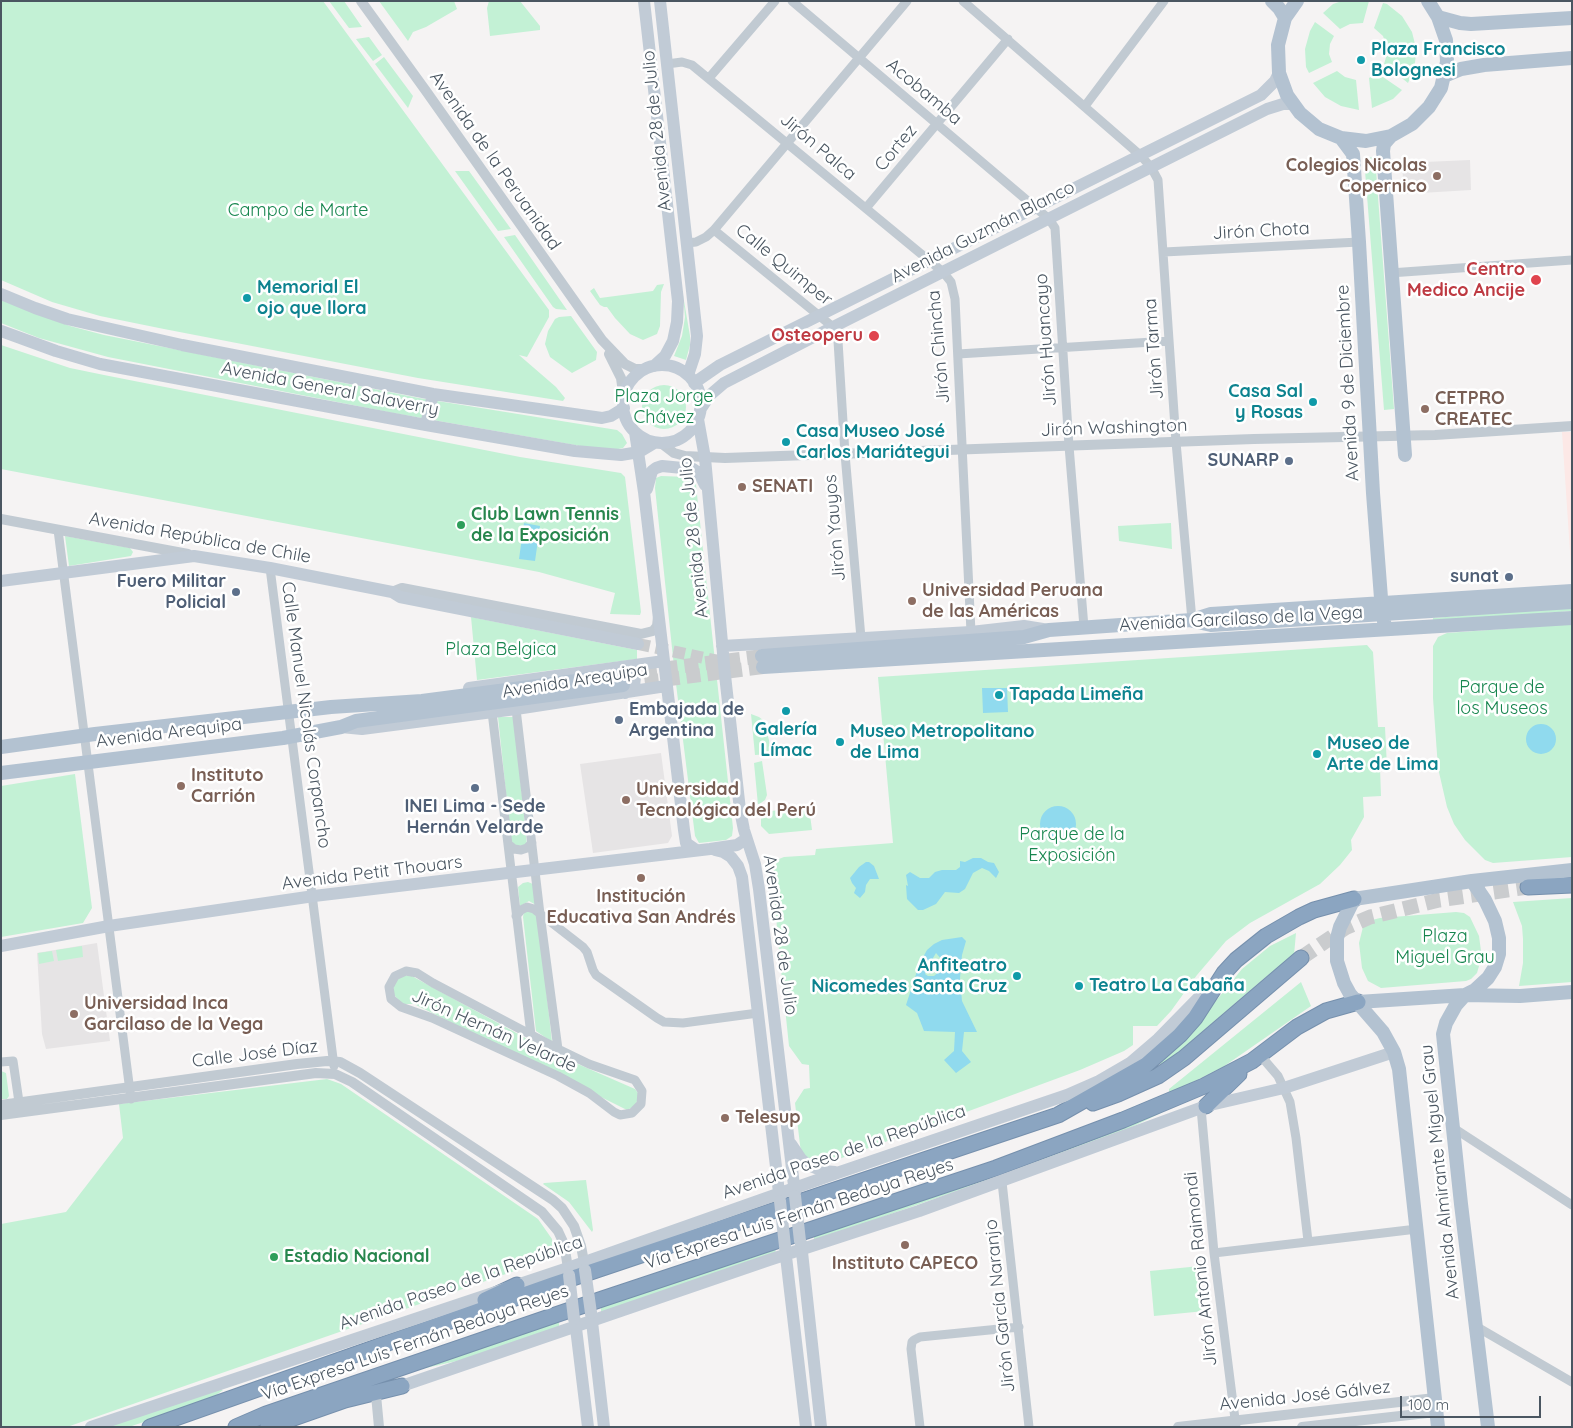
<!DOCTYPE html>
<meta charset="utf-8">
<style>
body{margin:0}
#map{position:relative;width:1573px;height:1428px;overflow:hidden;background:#f5f3f3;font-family:Quicksand,sans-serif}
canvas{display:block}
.frame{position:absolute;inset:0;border:2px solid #4a5661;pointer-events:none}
.scale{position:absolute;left:1400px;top:1396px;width:141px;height:22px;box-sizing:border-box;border:2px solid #4a5661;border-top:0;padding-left:6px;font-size:15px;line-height:18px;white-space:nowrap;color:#4a5661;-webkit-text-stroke:4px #fff;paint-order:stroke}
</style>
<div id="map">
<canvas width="1573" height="1428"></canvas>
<div class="frame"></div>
<div class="scale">100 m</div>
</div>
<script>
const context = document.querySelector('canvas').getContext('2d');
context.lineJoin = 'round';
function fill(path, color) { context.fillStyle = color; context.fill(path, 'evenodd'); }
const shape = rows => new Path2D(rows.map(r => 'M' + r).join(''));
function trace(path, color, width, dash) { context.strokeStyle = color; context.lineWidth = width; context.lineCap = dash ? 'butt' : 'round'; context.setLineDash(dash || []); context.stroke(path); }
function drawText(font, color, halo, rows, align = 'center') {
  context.font = font + ' Quicksand,sans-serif'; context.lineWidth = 5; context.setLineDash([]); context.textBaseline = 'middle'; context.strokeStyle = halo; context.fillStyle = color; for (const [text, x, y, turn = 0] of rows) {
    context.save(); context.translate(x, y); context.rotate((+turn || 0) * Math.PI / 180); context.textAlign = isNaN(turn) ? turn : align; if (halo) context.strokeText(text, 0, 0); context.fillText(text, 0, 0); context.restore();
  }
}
fill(shape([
 [1470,160,1471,190,1404,194,1402,163],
 [661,753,672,836,668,843,593,853,580,764],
 [97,943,110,1041,46,1049,42,1034,37,953]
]), '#e6e4e5');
fill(shape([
 [1562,432,1572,432,1572,582]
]), '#fce8e6');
fill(shape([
 [1,1,323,1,549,310,549,317,527,357,519,355,556,387,565,398,563,401,418,378,164,329,100,316,52,302,1,280],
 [329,1,344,1,362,27,349,28],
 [379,1,454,1,457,9,426,27,413,32,408,41],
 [489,1,520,1,540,26,540,30,490,36,487,8],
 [1342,1,1369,1,1363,23,1350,24,1340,29,1323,13,1333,4],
 [1383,3,1387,4,1402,16,1412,32,1415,44,1386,45,1383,36,1374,28],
 [1315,22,1334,36,1330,44,1329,54,1332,62,1309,73,1306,67,1305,49,1310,31],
 [369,37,382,55,373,61,356,39],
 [1387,54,1416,55,1414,69,1408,83,1384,64],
 [384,57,413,96,408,108,375,64],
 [1337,71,1345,77,1356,80,1359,110,1341,106,1325,97,1313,83],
 [1377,73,1402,90,1393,99,1372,108,1369,78],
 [1375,157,1394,409,1384,410,1364,158],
 [455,171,469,171,511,229,498,231],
 [515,235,567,310,556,309,553,307,504,237],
 [664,284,661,292,660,326,657,334,643,340,630,334,615,318,607,307,604,307,600,305,590,291,594,288,600,298,653,291,657,285],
 [683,295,690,336,690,345,686,360,674,356,682,336,685,317],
 [1,300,70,326,104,335,419,398,617,430,622,434,627,443,623,448,609,451,393,413,108,357,39,338,1,323],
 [571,316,597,352,596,360,572,373,550,357,545,344,548,331,555,319,559,317],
 [1,345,70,368,104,375,520,457,621,473,625,477,641,612,640,615,610,614,615,593,539,572,1,469],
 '642 407a22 22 0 1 1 44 0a22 22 0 1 1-44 0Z',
 [661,476,689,477,693,480,696,485,733,828,732,836,726,840,699,843,695,836,675,676,655,488,656,478],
 [1171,523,1172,549,1119,541,1118,526],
 [65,536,130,548,133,552,131,556,69,566],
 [1572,607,1572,611,1433,622,1433,618],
 [471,617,637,650,637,659,477,680],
 [1572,624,1572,857,1493,863,1485,860,1465,840,1454,824,1447,807,1438,768,1433,698,1433,646,1438,637,1447,633],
 [1367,645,1373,652,1378,727,1385,727,1387,767,1380,768,1381,796,1363,797,1364,817,1351,840,1352,850,1340,865,1320,884,1250,923,1226,941,1197,975,1171,1011,1157,1026,1133,1026,1133,1045,1124,1051,1080,1070,820,1166,801,1153,795,1103,804,1089,810,1088,809,1065,802,1064,789,1046,778,941,773,876,774,867,779,859,784,857,815,855,816,849,893,843,878,677],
 [751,714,759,717,763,720,769,740,770,754,755,755],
 [498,717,514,717,527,845,515,846,511,840],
 [762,761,767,795,765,800,758,805,754,763],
 [75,774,92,908,83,923,1,937,1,786],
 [809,807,812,830,769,834,761,826,761,812],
 [528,882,533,884,536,905,529,901,520,906,518,887,523,883],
 [1572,898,1572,982,1519,986,1523,963,1523,939,1522,926,1513,902],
 [530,909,538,916,552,1042,536,1031,523,917,524,911],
 [1456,912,1464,913,1470,917,1479,936,1481,951,1481,959,1477,973,1471,979,1466,981,1381,988,1368,981,1362,968,1359,943,1363,927,1368,921,1380,918],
 [1296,933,1294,955,1267,976,1162,1066,1159,1062,1187,1036,1242,969,1270,946],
 [82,946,83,957,58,961,56,950],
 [52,951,54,961,39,964,38,953],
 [410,975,555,1054,635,1089,638,1093,638,1099,635,1106,627,1110,414,1004,402,1004,394,995,393,989,395,982,401,976],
 [1301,982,1311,1006,1223,1067,1169,1094,1169,1089],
 [1,1071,6,1073,9,1096,7,1099,1,1099],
 [327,1079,341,1084,538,1219,552,1239,552,1253,543,1261,67,1427,1,1427,1,1224,66,1212,123,1138,119,1104],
 [1163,1112,1111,1137,814,1241,814,1234],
 [586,1180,593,1230,592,1232,569,1202,543,1184,544,1183],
 [775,1247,776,1254,601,1314,601,1306],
 [1200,1266,1205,1311,1154,1316,1150,1271],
 [559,1320,559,1330,457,1361,421,1369],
 [217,1388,223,1390,211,1399,129,1427,102,1427]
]), '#c3f1d5');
fill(shape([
 [524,523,540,526,535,561,519,559],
 [982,688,1007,688,1008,712,983,713],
 '1526 739a15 15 0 1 1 30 0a15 15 0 1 1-30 0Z',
 '1040 824a18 18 0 1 1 36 0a18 18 0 1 1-36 0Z',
 [973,858,981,858,988,862,994,863,999,872,996,878,989,871,982,868,973,873,965,889,959,893,945,892,936,904,923,910,918,910,907,899,906,885,908,886,906,875,910,872,920,878,929,878,935,872,942,870,956,870,960,867,960,861,965,862],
 [866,862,869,862,874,866,879,879,870,879,866,885,865,892,860,898,854,893,856,888,852,883,850,878,859,867],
 [962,937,966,941,962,955,960,978,962,1001,977,1032,964,1032,962,1051,971,1062,956,1073,944,1060,954,1051,955,1032,924,1031,917,1013,906,1005,920,962,929,966,925,974,928,976,934,976,941,970,942,960,936,953,930,963,922,959,927,950,934,944,942,940]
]), '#90daee');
trace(shape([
 [638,644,719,661]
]), '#caccce', 12, [12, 6]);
trace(shape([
 [622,674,762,656],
 [624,685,763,667]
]), '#caccce', 14, [14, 7]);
trace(shape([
 [1301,958,1345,928,1370,917,1439,900,1528,887]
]), '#caccce', 15, [15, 8]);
const motorway = shape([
 [1528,887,1572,885],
 [1093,1103,1118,1094,1158,1076,1184,1058,1301,958],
 [1206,1106,1239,1074],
 [485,1300,517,1285],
 [150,1427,552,1285,1058,1115,1146,1065,1180,1035,1195,1018,1224,973,1236,960,1266,936,1299,917,1314,910,1354,899],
 [236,1427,266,1414,602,1299,996,1168,1123,1120,1204,1086,1252,1061,1297,1027,1326,1011,1358,1002],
 [268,1427,345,1400,402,1386]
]);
trace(motorway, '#7690ad', 17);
trace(shape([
 [792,1,1049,219,1055,228,1069,446,1084,627],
 [963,1,1140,155,1151,167,1158,180,1176,442,1192,620],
 [667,64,682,62,692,65,943,272,951,282,955,299,971,632],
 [709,78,775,1],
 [1085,106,1164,1],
 [866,208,1008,39],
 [714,230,833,327,838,341,845,454,861,638],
 [687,243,696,242,706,237,714,230,907,1],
 [1164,252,1359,242],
 [1390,273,1572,260],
 [958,354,1169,341],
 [58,530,131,1099],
 [270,568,334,1066],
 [516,709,540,914,558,1049],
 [492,712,531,1035],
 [508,844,514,849,521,850,527,848,532,843],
 [516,916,521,910,527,907,534,909,583,947,587,952,593,970,596,975,657,1018,664,1022,683,1023,758,1013],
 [406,971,417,973,433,983,558,1049,589,1064,635,1080,642,1091,641,1104,632,1113,620,1115,614,1112,589,1093,558,1076,432,1018,401,1007,391,999,389,987,395,976,406,971],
 [1260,1055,1278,1076,1290,1102,1296,1138,1308,1241],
 [1,1062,13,1061,19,1102],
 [1201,1108,1214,1253,1236,1427],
 [1452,1127,1572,1205],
 [1002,1182,1029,1427],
 [1214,1253,1417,1229],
 [1477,1327,1572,1382],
 [920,1427,911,1349,912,1342,914,1340,920,1337,1019,1327]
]), '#c1cad2', 9);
trace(shape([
 [361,1,426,91,602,340,625,364,635,369,645,369],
 [609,354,621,378,624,399],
 [661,443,674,453,685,456,725,458,1254,439,1435,435,1572,426],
 [1,519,188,554],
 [392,592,402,588,641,634,653,631,657,626,658,617],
 [1,1105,297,1064,327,1061,340,1062,360,1073,553,1200,562,1208,574,1226,581,1246,584,1262],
 [1,1115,316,1073,335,1074,352,1082,542,1212,558,1231,564,1244,568,1268],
 [376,1395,379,1427],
 [1178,1427,1435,1398],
 [1302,1427,1436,1412]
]), '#c1cad2', 10);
trace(shape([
 [644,1,678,301,677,322,673,341,665,356,654,366],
 [660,1,697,336,695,354,688,375],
 [1,294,35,308,67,319,182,345,433,394,602,418,611,416,624,408],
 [1,331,56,351,100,364,426,425,575,451,621,455,639,452,654,443],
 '623 404a39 39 0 1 1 78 0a39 39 0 1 1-78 0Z',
 [694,383,720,365,1261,95,1275,81,1279,73],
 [700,410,710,395,724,383,833,327,1267,109,1283,104,1292,104],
 [698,419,705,458,725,675,740,810,744,830,755,864,759,889,795,1194],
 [426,425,433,394],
 [635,432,644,492,684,830,686,843,696,850],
 [647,489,652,471,656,468,662,466,693,469,699,473,705,485],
 [1,581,194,556,270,568,392,592,400,597,638,644],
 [722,646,971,632,1024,626,1049,630],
 [621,668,625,668,633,672,635,677,634,686,625,693],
 [469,688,664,661],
 [341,727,362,729,516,709,666,686],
 [715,850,723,852,731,857,738,866,742,877,780,1201],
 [1,946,109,926,314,896,710,849,737,845,746,839],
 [791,1144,801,1159,808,1165,823,1171,835,1172],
 [801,1243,821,1427],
 [785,1248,806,1427],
 [591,1313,604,1427],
 [575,1320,588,1427],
 [393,1389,769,1260,919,1211,1206,1106,1284,1088,1394,1052],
 [91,1427,568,1268,840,1172,1067,1095,1099,1081,1130,1063,1158,1039,1211,985]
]), '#c1cbd6', 12);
trace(shape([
 [1272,1,1279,8,1285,18],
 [1297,1,1285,18,1278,45,1279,73,1287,95,1300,113,1319,129,1341,138,1366,141,1391,136,1412,124,1429,107,1441,88,1447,62,1446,40,1438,17,1428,1],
 [1438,17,1460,23,1471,24,1572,18],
 [1444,76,1461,69,1484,65,1572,58],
 [1391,136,1384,144,1383,151,1405,455],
 [1341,138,1353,154,1359,242,1373,493,1381,598,1385,629],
 [1193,621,1211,625,1572,602],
 [762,656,1024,637,1049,630,1192,620,1211,614,1572,591],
 [763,667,1572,618],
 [1,747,95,734,331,707,422,701,622,675],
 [1,773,283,738,341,727,356,721,623,685],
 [1472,881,1485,900,1495,921,1499,938,1499,954,1495,967,1488,978,1475,990,1465,995,1456,1005,1446,1023,1443,1034,1461,1204,1488,1427],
 [1358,1002,1465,995,1520,996,1572,992],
 [1438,1427,1399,1069,1394,1052,1383,1032,1350,994,1344,983,1337,961,1337,938,1340,927,1354,899,1472,881,1572,870]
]), '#b3c2d1', 14);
trace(motorway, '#8ba5c1', 15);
trace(shape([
 [795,1196,800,1241],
 [780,1201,785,1246],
 [585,1270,591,1313],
 [569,1275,574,1319]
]), '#c1cbd6', 12);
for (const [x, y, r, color] of [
 [1361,60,5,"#0f9aa8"],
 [1437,176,5,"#8d6e63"],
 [1536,280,6,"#e0444e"],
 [247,298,5,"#0f9aa8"],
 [874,336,6,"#e0444e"],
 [1313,402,5,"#0f9aa8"],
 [1425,409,5,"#8d6e63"],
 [786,442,5,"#0f9aa8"],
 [1289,461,5,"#5c6f8a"],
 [742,487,5,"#8d6e63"],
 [461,525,5,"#2e9e5b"],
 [1509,577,5,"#5c6f8a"],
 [236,592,5,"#5c6f8a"],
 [912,601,5,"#8d6e63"],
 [999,695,5,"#0f9aa8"],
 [786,711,5,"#0f9aa8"],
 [619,720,5,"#5c6f8a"],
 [840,742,5,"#0f9aa8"],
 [1317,754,5,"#0f9aa8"],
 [181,786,5,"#8d6e63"],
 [475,788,5,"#5c6f8a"],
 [626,800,5,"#8d6e63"],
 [641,878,5,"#8d6e63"],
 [1017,976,5,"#0f9aa8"],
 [1079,986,5,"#0f9aa8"],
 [74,1014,5,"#8d6e63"],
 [725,1118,5,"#8d6e63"],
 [905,1245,5,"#8d6e63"],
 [274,1257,5,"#2e9e5b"]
]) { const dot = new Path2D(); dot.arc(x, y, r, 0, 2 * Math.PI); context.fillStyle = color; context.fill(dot); trace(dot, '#fff', 2); }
drawText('bold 18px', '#0d838f', '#fff', [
 ["Plaza Francisco",1371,50],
 ["Bolognesi",1371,71],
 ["Memorial El",257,288],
 ["ojo que llora",257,309],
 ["Casa Sal",1303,392,"right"],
 ["y Rosas",1303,413,"right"],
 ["Casa Museo José",796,432],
 ["Carlos Mariátegui",796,453],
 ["Tapada Limeña",1009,695],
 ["Galería",786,730,"center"],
 ["Límac",786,751,"center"],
 ["Museo Metropolitano",850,732],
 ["de Lima",850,753],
 ["Museo de",1327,744],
 ["Arte de Lima",1327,765],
 ["Anfiteatro",1007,966,"right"],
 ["Nicomedes Santa Cruz",1007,987,"right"],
 ["Teatro La Cabaña",1089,986]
], 'left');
drawText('18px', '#4a5661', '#fff', [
 ["Acobamba",924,92,40],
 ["Avenida 28 de Julio",657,131,-96],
 ["Jirón Palca",818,147,40],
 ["Cortez",896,148,-50],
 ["Avenida de la Peruanidad",495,161,55],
 ["Jirón Chota",1261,231,-3],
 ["Avenida Guzmán Blanco",983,232,-27],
 ["Calle Quimper",784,265,39],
 ["Jirón Huancayo",1046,340,-94],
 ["Jirón Chincha",939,347,-95],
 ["Jirón Tarma",1154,349,-94],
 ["Avenida 9 de Diciembre",1348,383,-93],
 ["Avenida General Salaverry",330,389,11],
 ["Jirón Washington",1114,428,-2],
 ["Jirón Yauyos",835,528,-95],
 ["Avenida República de Chile",200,538,10],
 ["Avenida 28 de Julio",694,538,-96],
 ["Avenida Garcilaso de la Vega",1241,619,-3],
 ["Avenida Arequipa",575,681,-9],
 ["Calle Manuel Nicolás Corpancho",306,715,82],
 ["Avenida Arequipa",169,733,-7],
 ["Avenida Petit Thouars",372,873,-7],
 ["Avenida 28 de Julio",780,935,82],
 ["Jirón Hernán Velarde",494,1031,24],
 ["Calle José Díaz",255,1054,-7],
 ["Avenida Paseo de la República",844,1152,-19],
 ["Avenida Almirante Miguel Grau",1440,1172,-96],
 ["Vía Expresa Luis Fernán Bedoya Reyes",799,1214,-18],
 ["Jirón Antonio Raimondi",1201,1269,-96],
 ["Avenida Paseo de la República",461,1283,-19],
 ["Jirón García Naranjo",1000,1306,-96],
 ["Vía Expresa Luis Fernán Bedoya Reyes",415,1343,-19],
 ["Avenida José Gálvez",1305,1396,-6]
]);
drawText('bold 18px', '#785e54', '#fff', [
 ["Colegios Nicolas",1427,166,"right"],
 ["Copernico",1427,187,"right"],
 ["CETPRO",1435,399],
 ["CREATEC",1435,420],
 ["SENATI",752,487],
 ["Universidad Peruana",922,591],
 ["de las Américas",922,612],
 ["Instituto",191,776],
 ["Carrión",191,797],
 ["Universidad",636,790],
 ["Tecnológica del Perú",636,811],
 ["Institución",641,897,"center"],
 ["Educativa San Andrés",641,918,"center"],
 ["Universidad Inca",84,1004],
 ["Garcilaso de la Vega",84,1025],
 ["Telesup",735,1118],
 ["Instituto CAPECO",905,1264,"center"]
], 'left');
drawText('18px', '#17864f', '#fff', [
 ["Campo de Marte",298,211],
 ["Plaza Jorge",664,397],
 ["Chávez",664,418],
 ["Plaza Belgica",501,650],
 ["Parque de",1502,688],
 ["los Museos",1502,709],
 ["Parque de la",1072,835],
 ["Exposición",1072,856],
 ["Plaza",1445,937],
 ["Miguel Grau",1445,958]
]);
drawText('bold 18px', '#be3a42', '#fff', [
 ["Centro",1525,270],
 ["Medico Ancije",1525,291],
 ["Osteoperu",863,336]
], 'right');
drawText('bold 18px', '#4e5e75', '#fff', [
 ["SUNARP",1279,461],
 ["sunat",1499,577],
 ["Fuero Militar",226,582],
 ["Policial",226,603],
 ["Embajada de",629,710,"left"],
 ["Argentina",629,731,"left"],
 ["INEI Lima - Sede",475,807,"center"],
 ["Hernán Velarde",475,828,"center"]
], 'right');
drawText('bold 18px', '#27864d', '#fff', [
 ["Club Lawn Tennis",471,515],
 ["de la Exposición",471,536],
 ["Estadio Nacional",284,1257]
], 'left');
</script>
